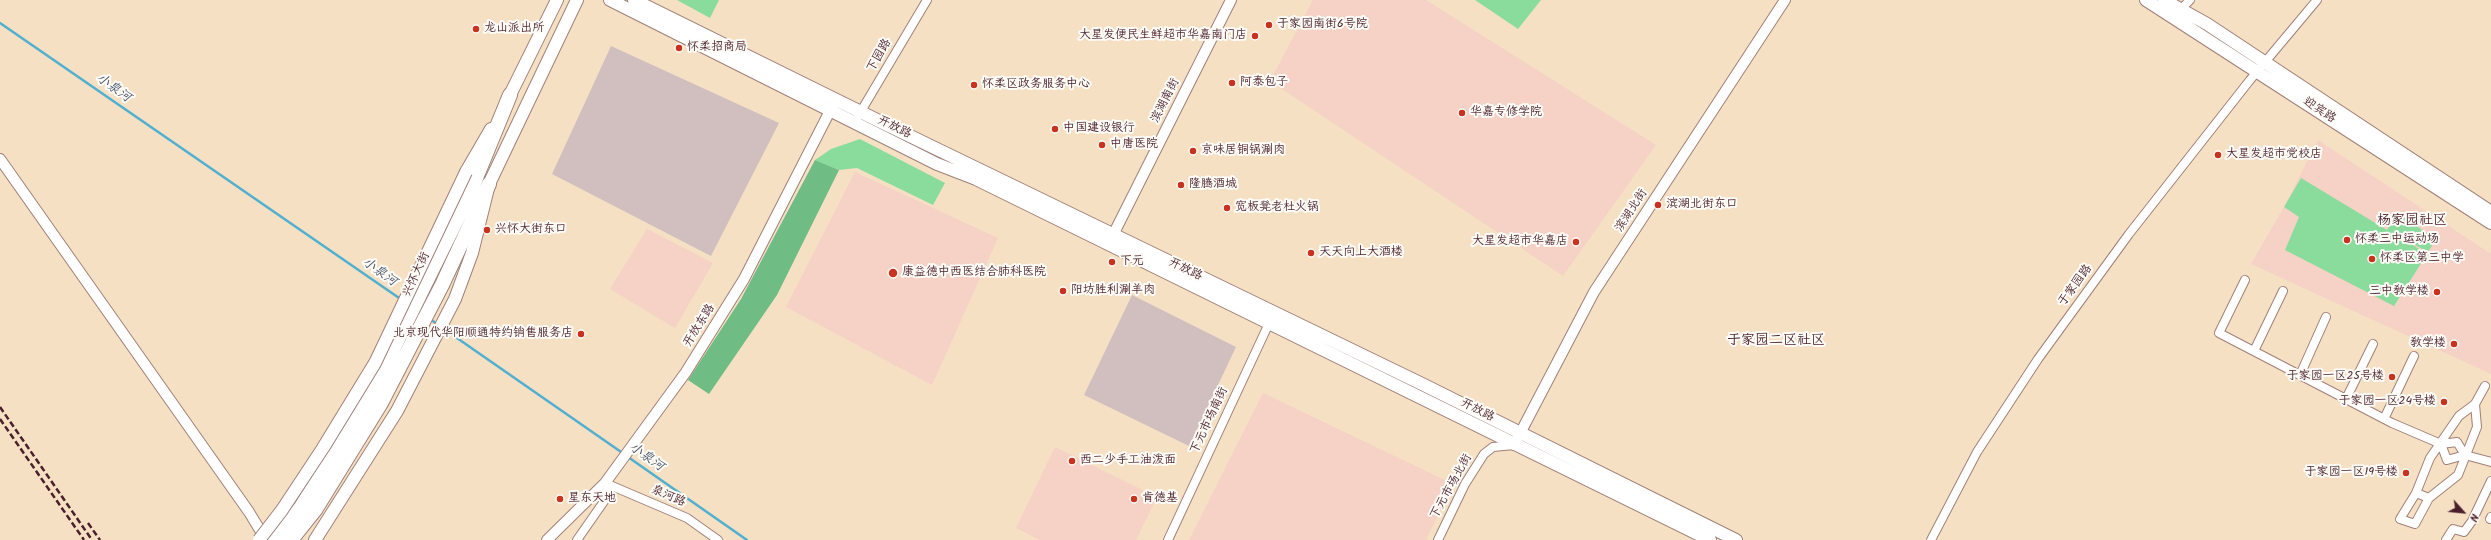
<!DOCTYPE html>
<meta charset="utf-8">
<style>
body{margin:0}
#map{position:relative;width:2491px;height:540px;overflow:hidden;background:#f5e0c4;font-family:Kalam,sans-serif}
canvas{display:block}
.north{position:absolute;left:2443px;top:492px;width:40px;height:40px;-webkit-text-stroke:3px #fdfcf7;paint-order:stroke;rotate:117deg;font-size:11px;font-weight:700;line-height:16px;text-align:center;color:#4a1f2b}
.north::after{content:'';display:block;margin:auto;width:14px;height:18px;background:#4a1f2b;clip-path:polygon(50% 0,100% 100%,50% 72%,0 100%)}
</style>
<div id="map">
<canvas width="2491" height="540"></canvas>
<div class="north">N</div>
</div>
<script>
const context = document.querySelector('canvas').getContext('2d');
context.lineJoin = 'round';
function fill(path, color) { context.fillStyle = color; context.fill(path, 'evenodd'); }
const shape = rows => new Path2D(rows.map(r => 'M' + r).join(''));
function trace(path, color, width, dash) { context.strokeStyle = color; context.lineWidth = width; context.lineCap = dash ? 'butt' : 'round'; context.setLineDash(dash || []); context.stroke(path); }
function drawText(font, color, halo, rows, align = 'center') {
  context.font = font + ' Kalam,"LXGW WenKai TC",sans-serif'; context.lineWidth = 4; context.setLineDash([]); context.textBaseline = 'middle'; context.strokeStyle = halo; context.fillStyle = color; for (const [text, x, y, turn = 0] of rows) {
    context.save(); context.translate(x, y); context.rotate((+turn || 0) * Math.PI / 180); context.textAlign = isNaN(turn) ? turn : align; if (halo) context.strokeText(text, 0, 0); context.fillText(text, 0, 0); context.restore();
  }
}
fill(shape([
 [1313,0,1426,0,1656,145,1563,276,1270,81],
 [2318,140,2491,254,2491,374,2251,264,2284,207],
 [855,172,998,238,932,385,786,307],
 [647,229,713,263,675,328,610,289],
 [1263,393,1453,484,1426,540,1189,540],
 [1055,447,1157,497,1136,540,1040,540,1016,528]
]), '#f6d1c5');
fill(shape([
 [611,46,779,123,711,256,552,174],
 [1132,295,1236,347,1189,446,1084,395]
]), '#d1bfbf');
fill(shape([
 [677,0,719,0,710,18],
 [1475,0,1541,0,1518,29],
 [860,139,945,183,933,205,857,168,839,170,815,160,831,149],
 [2301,178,2387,230,2397,213,2436,239,2428,252,2397,235,2427,254,2394,306,2285,250,2299,217,2284,207]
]), '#8adc9d');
fill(shape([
 [815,160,839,170,777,295,709,394,688,380,741,299]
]), '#6fbc84');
trace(shape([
 [0,23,402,300],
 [429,318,438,325],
 [444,329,624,454],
 [628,457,747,540]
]), '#51afcf', 2.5);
const minor = shape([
 [2180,10,2190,0],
 [854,123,927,0],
 [2245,280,2219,333,2392,423,2441,444,2457,442,2465,455,2491,462],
 [2254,351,2283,291],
 [2300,375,2326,317],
 [2346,399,2373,344],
 [2384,419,2414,356],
 [2441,444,2447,460,2465,455],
 [2416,493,2430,458,2459,416,2475,404,2485,386],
 [2429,498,2416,493,2400,519,2415,524,2429,498,2458,475,2477,427,2475,404],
 [2490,519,2491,517],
 [577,540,607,497,605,483,687,518,718,540],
 [1168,540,1271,319],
 [1438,540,1465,484,1484,454,1493,447,1514,445],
 [1931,540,1977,452,2038,359,2129,234,2250,80,2317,0],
 [2446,540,2453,529,2464,532,2472,521,2491,481]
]);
const tertiary = shape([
 [0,159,249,512,266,540],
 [1113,235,1231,0],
 [1514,445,1594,292,1785,0],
 [547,540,605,483,686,372,744,279,833,105]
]);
const secondary = shape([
 [610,0,937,164,976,179,1710,540],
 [634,0,879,121,1422,384,1736,540],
 [2146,0,2491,223],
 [2164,0,2207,24,2491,212],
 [506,103,557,0],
 [466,172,491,129],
 [315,540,397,411,455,299,472,253,489,184,577,0]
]);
const trunk = shape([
 [275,540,301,507,368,400,469,195,510,95],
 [291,540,315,510,381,403,442,285,489,184]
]);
trace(minor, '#a08078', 10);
trace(tertiary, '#a08078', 12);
trace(secondary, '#a08078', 14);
trace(trunk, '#a08078', 16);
trace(minor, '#fff', 8);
trace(tertiary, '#fff', 10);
trace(secondary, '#fff', 12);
trace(trunk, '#fff', 14);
trace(shape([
 [0,407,92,540],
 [0,419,84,540],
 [88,523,100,540]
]), '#4a1f2b', 2.5, [6, 3]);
const secondaryBridge = shape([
 [259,540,282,510,323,448,375,363,466,172]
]);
trace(secondaryBridge, '#a08078', 14, []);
trace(secondaryBridge, '#fff', 12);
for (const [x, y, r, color] of [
 [1269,25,4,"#c8321e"],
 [476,29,4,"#c8321e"],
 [1255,36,4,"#c8321e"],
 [679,48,4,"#c8321e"],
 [1232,83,4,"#c8321e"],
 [974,85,4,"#c8321e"],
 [1462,113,4,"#c8321e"],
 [1055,129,4,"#c8321e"],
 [1102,145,4,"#c8321e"],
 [1193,151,4,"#c8321e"],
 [2218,155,4,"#c8321e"],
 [1181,185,4,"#c8321e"],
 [1658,205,4,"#c8321e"],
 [1227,208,4,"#c8321e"],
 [487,230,4,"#c8321e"],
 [2347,240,4,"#c8321e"],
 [1576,242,4,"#c8321e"],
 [1311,253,4,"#c8321e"],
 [2372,259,4,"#c8321e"],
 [1112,262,4,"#c8321e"],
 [893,273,5,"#c8321e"],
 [1063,291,4,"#c8321e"],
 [2437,292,4,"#c8321e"],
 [581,334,4,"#c8321e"],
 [2454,344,4,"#c8321e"],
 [2392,377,4,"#c8321e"],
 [2444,402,4,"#c8321e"],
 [1072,461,4,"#c8321e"],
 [2406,473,4,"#c8321e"],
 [560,499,4,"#c8321e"],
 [1134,499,4,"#c8321e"]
]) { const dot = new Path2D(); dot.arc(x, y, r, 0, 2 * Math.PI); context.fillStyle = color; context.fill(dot); trace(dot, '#fdfcf7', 1.5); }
drawText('12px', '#4a1f2b', '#fdfcf7', [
 ["于家园南街6号院",1277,25],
 ["龙山派出所",484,29],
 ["大星发便民生鲜超市华嘉南门店",1247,36,"right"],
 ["怀柔招商局",687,48],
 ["阿泰包子",1240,83],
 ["怀柔区政务服务中心",982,85],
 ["华嘉专修学院",1470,113],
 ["中国建设银行",1063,129],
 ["中唐医院",1110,145],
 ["京味居铜锅涮肉",1201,151],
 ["大星发超市党校店",2226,155],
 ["隆腾酒城",1189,185],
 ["滨湖北街东口",1666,205],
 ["宽板凳老杜火锅",1235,208],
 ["兴怀大街东口",495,230],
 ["怀柔三中运动场",2355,240],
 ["大星发超市华嘉店",1568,242,"right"],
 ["天天向上大酒楼",1319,253],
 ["怀柔区第三中学",2380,259],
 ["下元",1120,262],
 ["康益德中西医结合肺科医院",902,273],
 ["阳坊胜利涮羊肉",1071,291],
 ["三中教学楼",2429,292,"right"],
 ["北京现代华阳顺通特约销售服务店",573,334,"right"],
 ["教学楼",2446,344,"right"],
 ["于家园一区25号楼",2384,377,"right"],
 ["于家园一区24号楼",2436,402,"right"],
 ["西二少手工油泼面",1080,461],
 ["于家园一区19号楼",2398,473,"right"],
 ["星东天地",568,499],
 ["肯德基",1142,499]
], 'left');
drawText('12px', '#4a1f2b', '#fdfcf7', [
 ["下园路",880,56,-60],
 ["滨湖南街",1166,101,-63],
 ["迎宾路",2319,111,33],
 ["开放路",894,128,26],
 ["滨湖北街",1632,211,-57],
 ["开放路",1185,270,26],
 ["兴怀大街",417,275,-65],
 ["于家园路",2076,286,-54],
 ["开放东路",700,326,-58],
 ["开放路",1477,411,27],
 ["下元市场南街",1210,421,-65],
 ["下元市场北街",1452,487,-61],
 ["泉河路",668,497,23]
]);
drawText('italic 13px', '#4d596d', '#fdfcf7', [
 ["小泉河",113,89,35],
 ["小泉河",379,273,35],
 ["小泉河",646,458,35]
]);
drawText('14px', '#4a1f2b', '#fdfcf7', [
 ["杨家园社区",2412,222],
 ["于家园二区社区",1776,342]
]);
</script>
